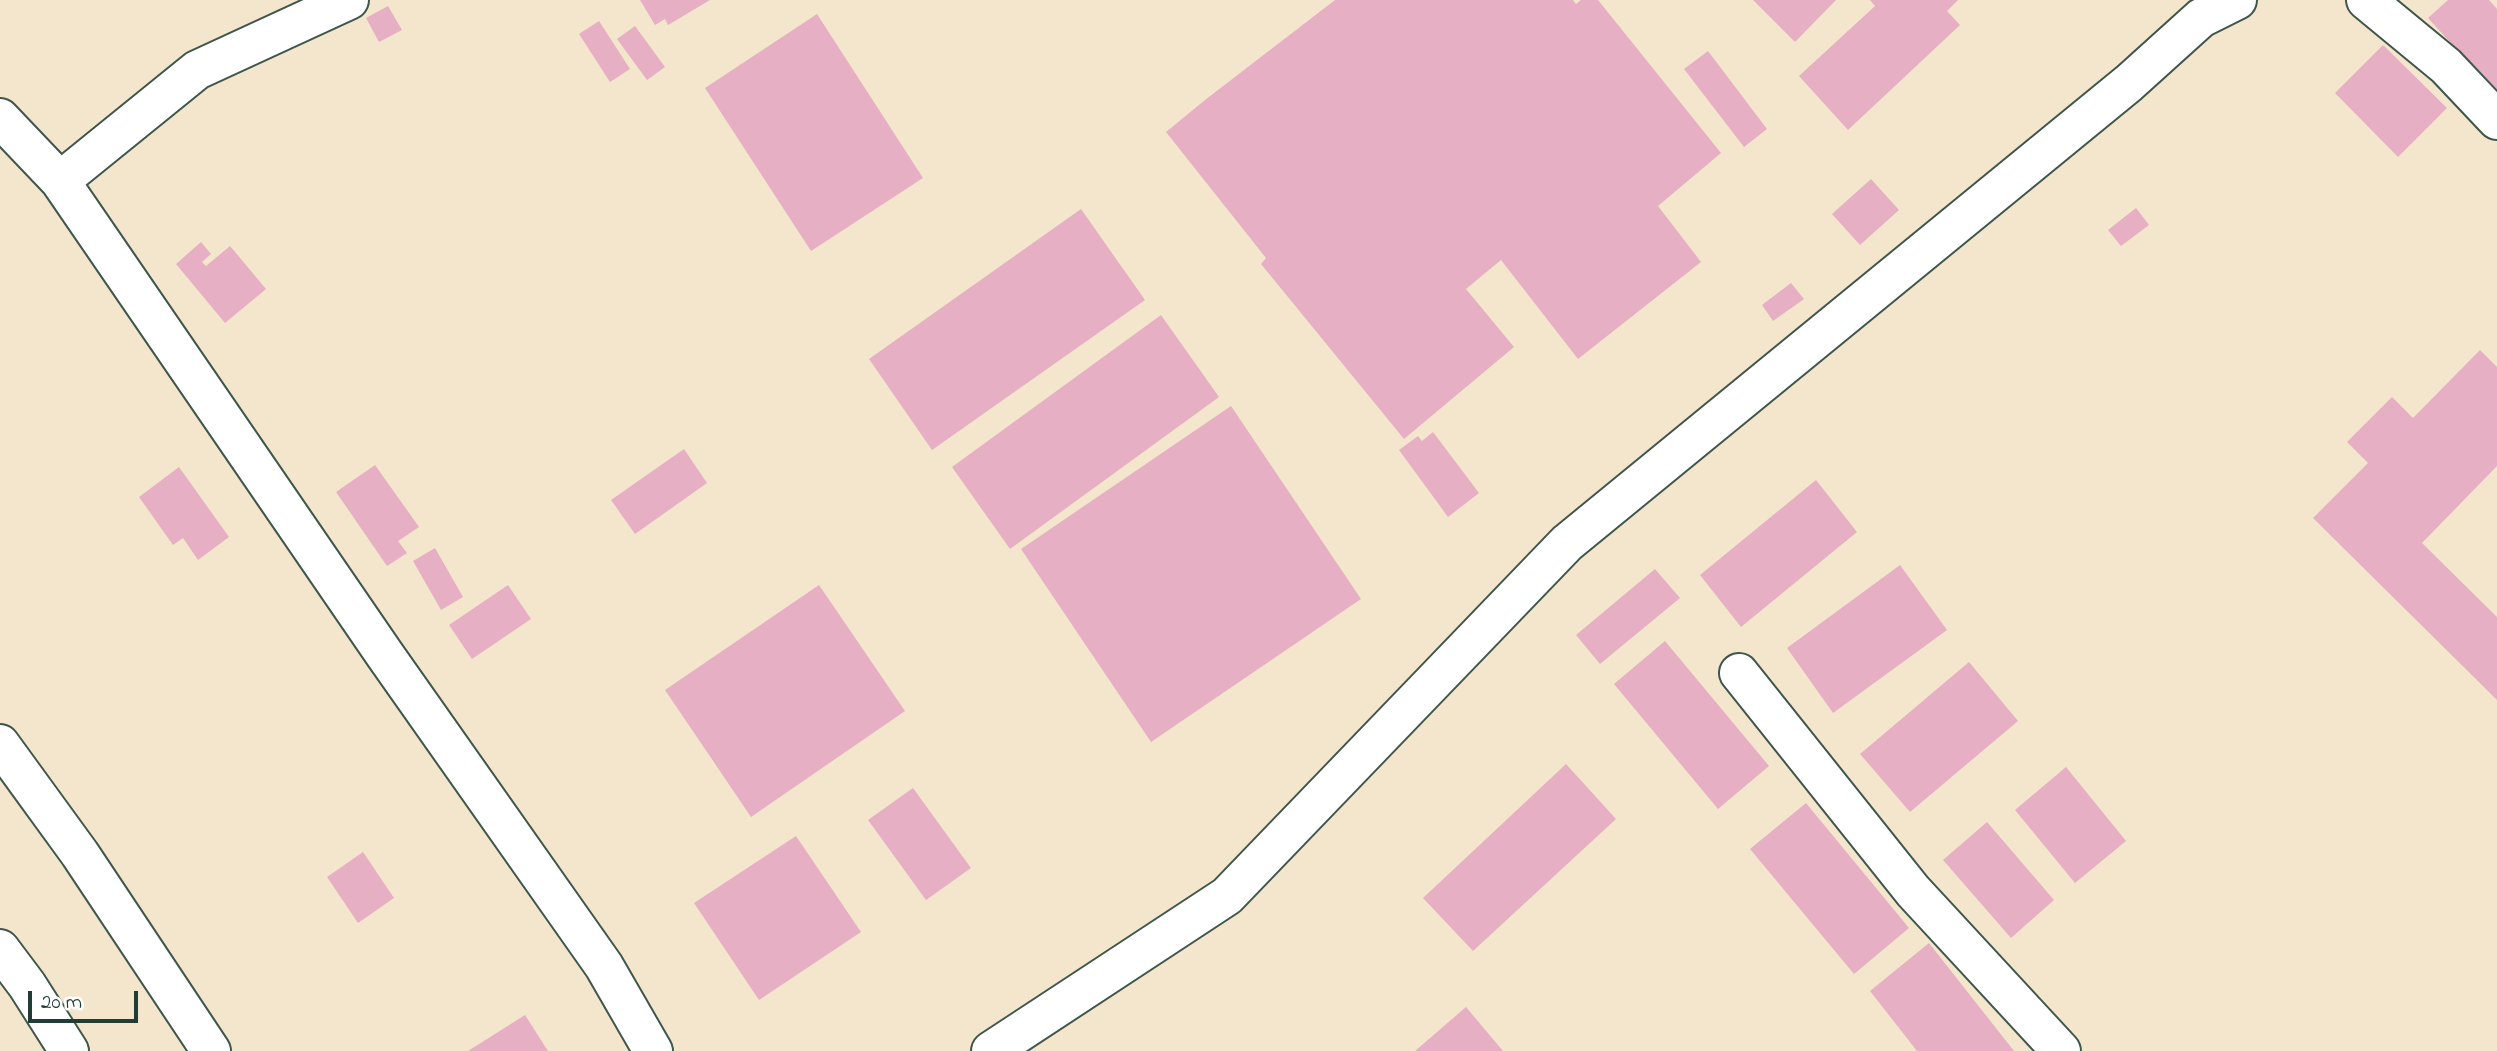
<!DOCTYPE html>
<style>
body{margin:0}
#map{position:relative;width:2497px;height:1051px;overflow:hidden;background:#f3e6cd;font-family:"Indie Flower",sans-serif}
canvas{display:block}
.scale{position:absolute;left:28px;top:991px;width:110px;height:32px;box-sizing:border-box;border:4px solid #1f3d34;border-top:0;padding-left:9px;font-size:21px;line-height:24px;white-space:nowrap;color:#1f3d34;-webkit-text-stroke:5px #fff;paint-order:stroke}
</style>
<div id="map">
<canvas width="2497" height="1051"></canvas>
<div class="scale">20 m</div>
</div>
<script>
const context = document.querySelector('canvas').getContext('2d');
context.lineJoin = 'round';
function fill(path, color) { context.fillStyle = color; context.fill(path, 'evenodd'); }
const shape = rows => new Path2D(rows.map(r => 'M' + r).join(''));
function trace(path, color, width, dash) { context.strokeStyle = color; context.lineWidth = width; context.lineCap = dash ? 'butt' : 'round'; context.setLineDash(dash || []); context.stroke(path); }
fill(shape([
 [640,0,710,0,668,25,665,19,655,25],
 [1335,0,1573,0,1576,4,1581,0,1598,0,1721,153,1658,206,1701,262,1578,359,1501,260,1466,289,1514,347,1404,439,1261,264,1266,258,1166,132,1205,100],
 [1753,0,1836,0,1795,42],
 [1870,0,1958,0,1947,11,1960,25,1848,130,1799,76,1875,6],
 [2448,0,2489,0,2497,9,2497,94,2428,18],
 [388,6,402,30,379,42,366,18],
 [817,14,923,178,811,251,705,88],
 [599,21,630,69,610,82,579,34],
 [635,26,665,67,647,80,617,39],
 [2383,45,2447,108,2398,157,2335,93],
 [1708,51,1767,129,1744,147,1684,69],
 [1871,179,1899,210,1860,245,1832,214],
 [2136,208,2149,225,2121,246,2108,230],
 [1081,209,1145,300,932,450,869,359],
 [201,242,211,254,202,262,206,266,230,246,266,289,225,323,176,264],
 [1791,283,1804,299,1773,321,1762,305],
 [1161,315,1219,397,1010,549,952,467],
 [2480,350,2497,367,2497,466,2422,543,2497,617,2497,700,2313,518,2368,463,2347,442,2392,397,2413,418],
 [1231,406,1361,599,1151,742,1021,549],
 [1433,432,1479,493,1448,517,1399,450,1418,436,1422,441],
 [684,449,707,483,635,534,611,500],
 [375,465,419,527,398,541,407,553,387,566,336,492],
 [179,467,229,537,198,560,183,538,173,545,139,497],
 [1816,480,1857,532,1741,627,1700,575],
 [435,548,463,597,441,610,413,561],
 [1900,565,1947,630,1833,713,1787,648],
 [1655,569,1680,598,1600,664,1576,635],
 [508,585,531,619,472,659,449,625],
 [819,585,905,711,751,817,665,690],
 [1665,641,1769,766,1718,809,1614,684],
 [1969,662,2018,721,1910,812,1860,754],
 [1566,764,1616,819,1473,951,1423,898],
 [2066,767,2126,841,2075,883,2015,810],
 [913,788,971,868,926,900,868,820],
 [1806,803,1909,928,1854,974,1750,849],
 [1987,822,2054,900,2011,938,1943,860],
 [796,836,861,932,759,1000,694,903],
 [363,852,394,898,358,923,327,877],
 [1929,943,2014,1051,1917,1051,1870,991],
 [1466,1007,1503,1051,1415,1051],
 [525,1015,548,1051,468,1051]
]), '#e6afc4');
const minor = shape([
 [2366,0,2446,66,2497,120],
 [0,118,60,181,385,655,604,966,653,1051],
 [60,181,197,70,349,0],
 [1739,673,1913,891,2061,1051],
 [991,1051,1227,896,1567,543,2129,83,2201,18,2237,0]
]);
const highway = shape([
 [0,744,80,854,211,1051],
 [0,949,27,985,69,1051]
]);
trace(minor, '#3f564b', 42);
trace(highway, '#3f564b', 42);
trace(minor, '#fff', 38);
trace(highway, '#fff', 38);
</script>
